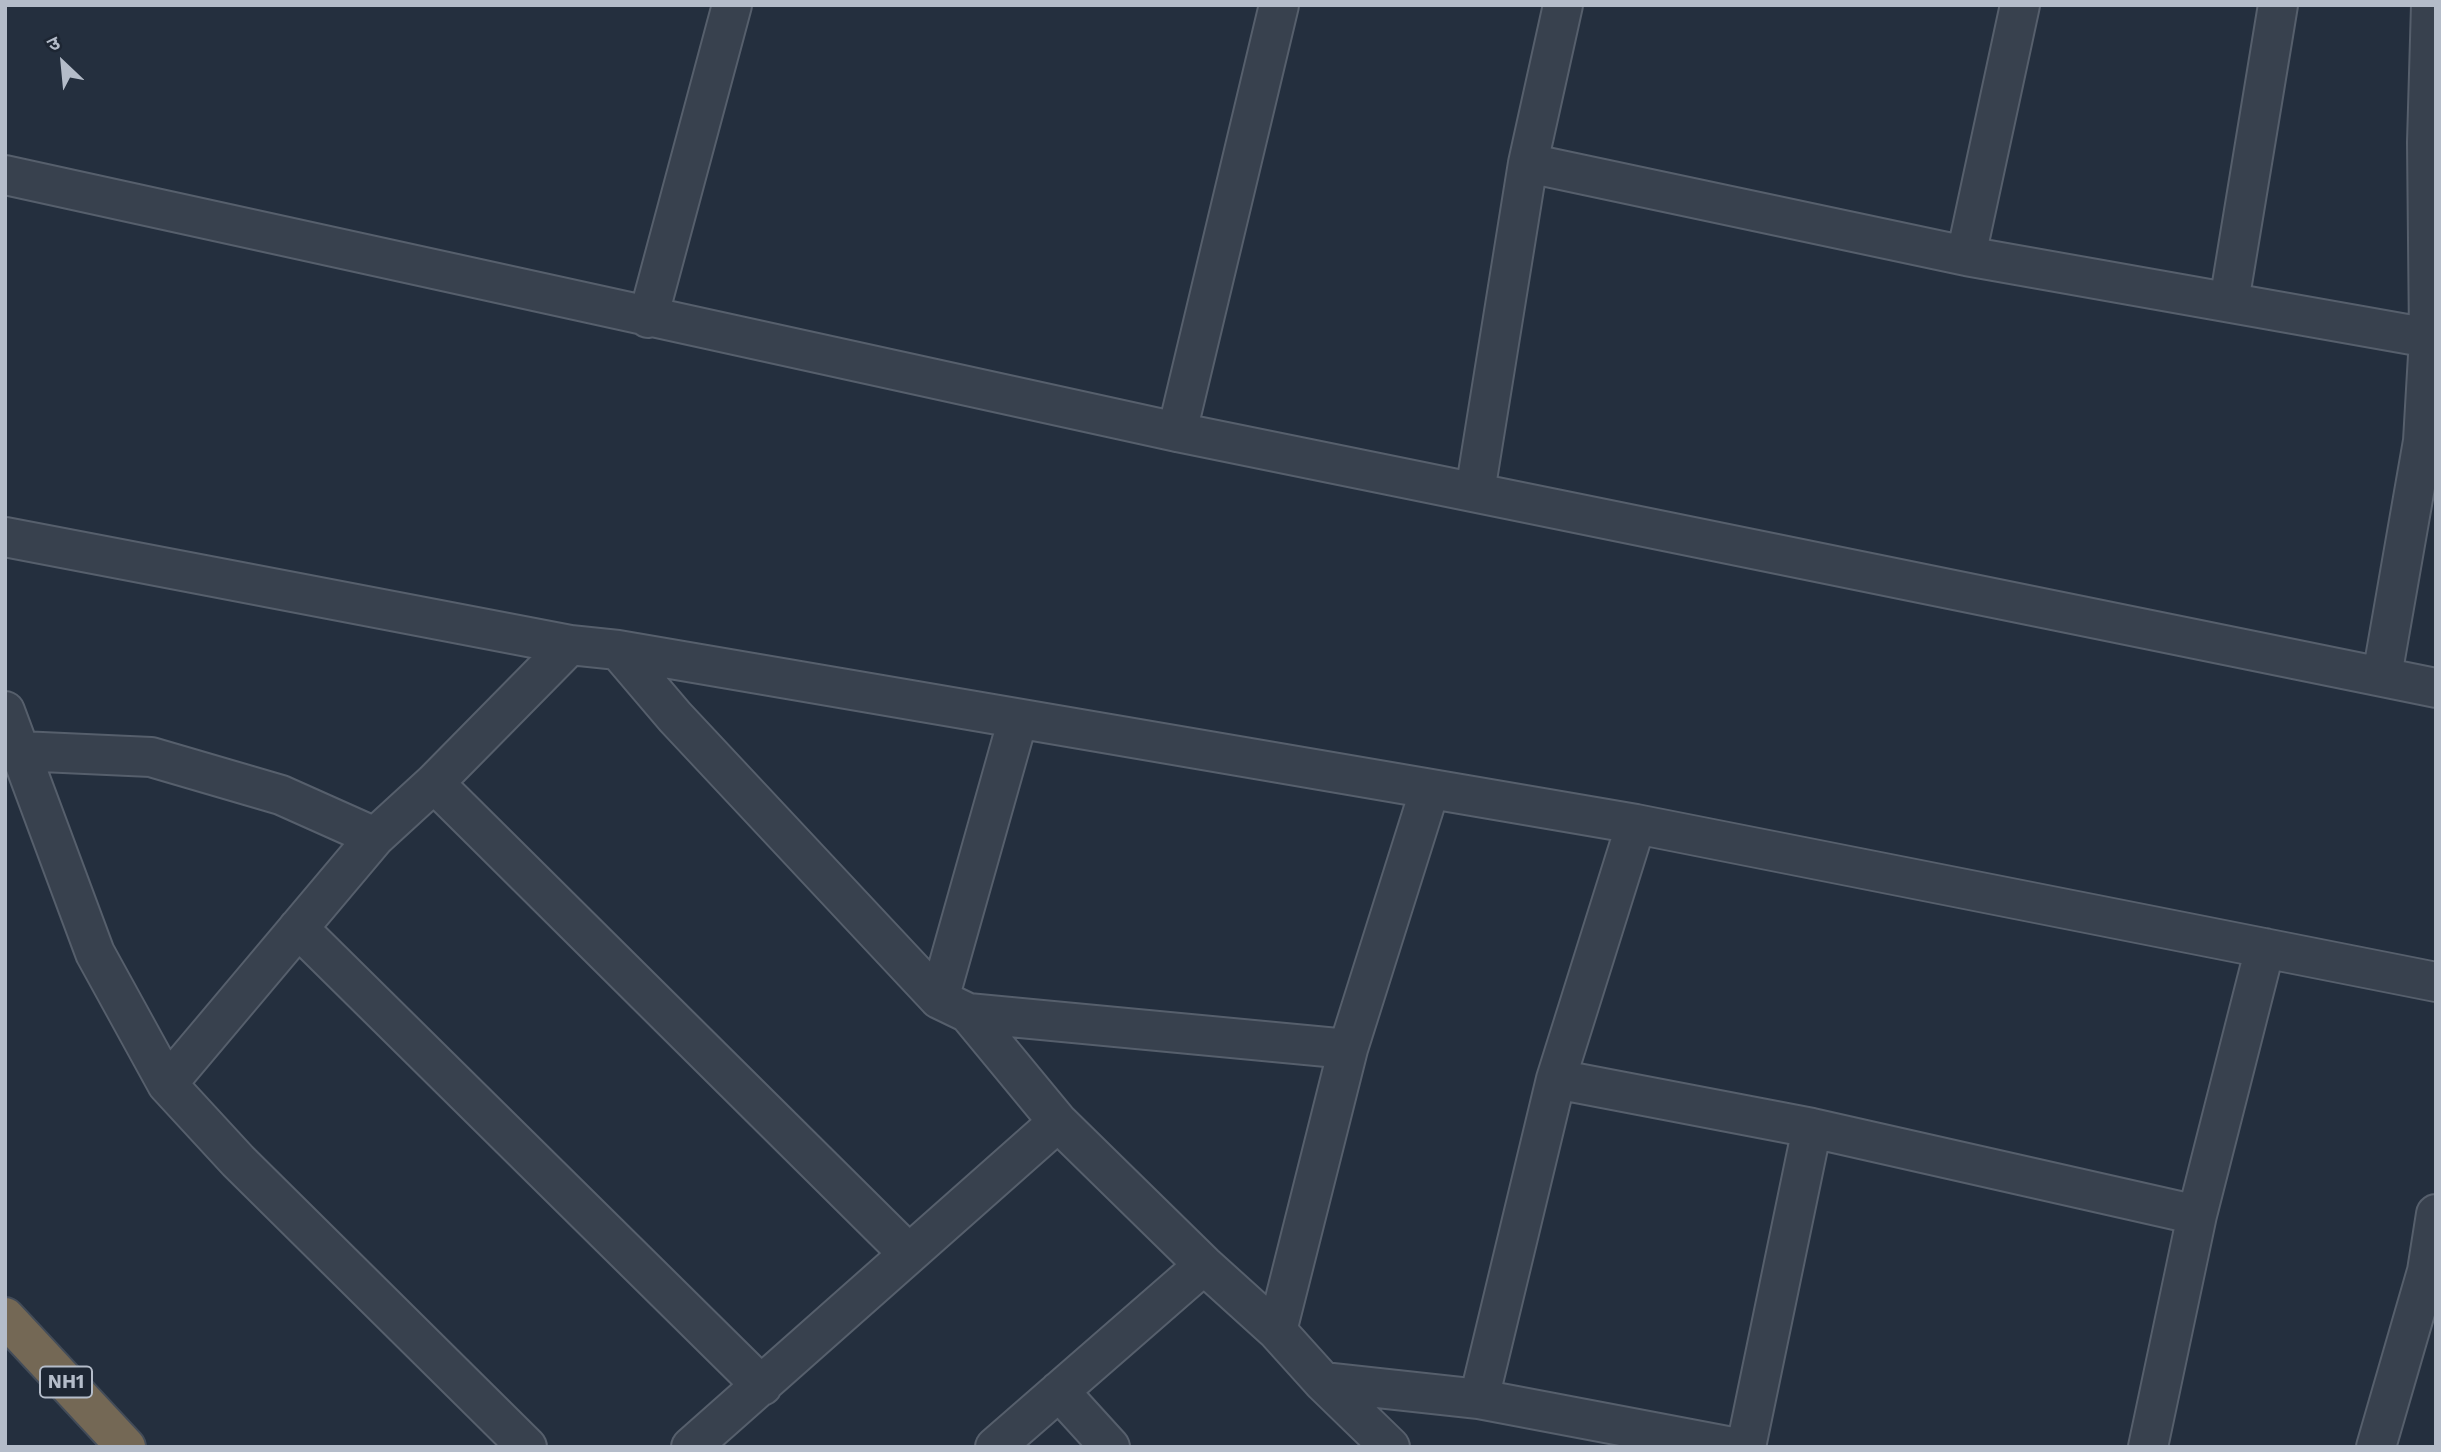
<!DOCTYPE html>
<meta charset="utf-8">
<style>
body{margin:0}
#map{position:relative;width:2441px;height:1452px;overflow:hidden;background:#242f3e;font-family:"Work Sans","Noto Sans Devanagari",sans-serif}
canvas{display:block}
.frame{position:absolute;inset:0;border:7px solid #b4bcc9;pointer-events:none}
.north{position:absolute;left:28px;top:28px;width:70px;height:70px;-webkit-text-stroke:5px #1d2633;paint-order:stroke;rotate:334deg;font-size:19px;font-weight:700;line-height:28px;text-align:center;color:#b4bcc9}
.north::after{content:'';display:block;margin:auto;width:24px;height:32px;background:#b4bcc9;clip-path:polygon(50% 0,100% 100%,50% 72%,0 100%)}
</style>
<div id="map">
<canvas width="2441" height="1452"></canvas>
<div class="frame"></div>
<div class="north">उ</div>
</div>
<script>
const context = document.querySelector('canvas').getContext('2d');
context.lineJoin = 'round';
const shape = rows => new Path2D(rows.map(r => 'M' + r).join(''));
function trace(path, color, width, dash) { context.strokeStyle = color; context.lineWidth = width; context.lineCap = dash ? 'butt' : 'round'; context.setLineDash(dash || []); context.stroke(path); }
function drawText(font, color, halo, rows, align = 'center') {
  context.font = font + ' "Work Sans",sans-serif'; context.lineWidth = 7; context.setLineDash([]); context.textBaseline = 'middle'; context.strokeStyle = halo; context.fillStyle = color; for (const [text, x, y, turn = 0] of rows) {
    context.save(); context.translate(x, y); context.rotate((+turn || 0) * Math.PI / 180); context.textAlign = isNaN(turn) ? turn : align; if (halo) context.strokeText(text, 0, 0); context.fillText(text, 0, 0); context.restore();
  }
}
const minor = shape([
 [1563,5,1528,163,1966,256,2429,338],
 [5,175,1177,432,2436,688],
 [1966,256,2020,5],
 [2229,302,2278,5],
 [648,318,732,5],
 [1177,432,1279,5],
 [1475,492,1528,163],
 [5,537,570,645,618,650,1636,824,2436,982],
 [618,650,675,717,939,999,968,1013,1058,1122,1204,1265,1277,1331,1323,1382,1390,1447],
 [2382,676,2423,441,2429,338,2427,142,2431,5],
 [5,711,95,953,167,1084,238,1161,527,1447],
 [20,751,151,757,281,795,375,837],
 [434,783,908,1253],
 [298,928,762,1386],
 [939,999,1018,719],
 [968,1013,1348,1049],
 [1556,1079,1812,1128,2197,1215],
 [167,1084,375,837,434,783,570,645],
 [1277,1331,1348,1049,1430,789],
 [1323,1382,1479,1399,1732,1447],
 [1059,1391,1110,1447],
 [1479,1399,1556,1079,1636,824],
 [691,1447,1058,1122],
 [995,1447,1204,1265],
 [1746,1447,1812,1128],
 [2148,1447,2197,1215,2265,948],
 [2376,1447,2427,1271,2436,1214]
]);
const highway = shape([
 [5,1317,126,1447]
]);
trace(minor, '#565f6c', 42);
trace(highway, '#434c59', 42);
trace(minor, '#38414e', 38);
trace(highway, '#746855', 38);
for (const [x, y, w] of [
 [66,1382,52]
]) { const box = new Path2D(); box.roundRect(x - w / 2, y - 15.5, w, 31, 5); context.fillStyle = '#1d2633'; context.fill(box); trace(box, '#b4bcc9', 2); }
drawText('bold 19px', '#b4bcc9', null, [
 ["NH1",66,1382]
]);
</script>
